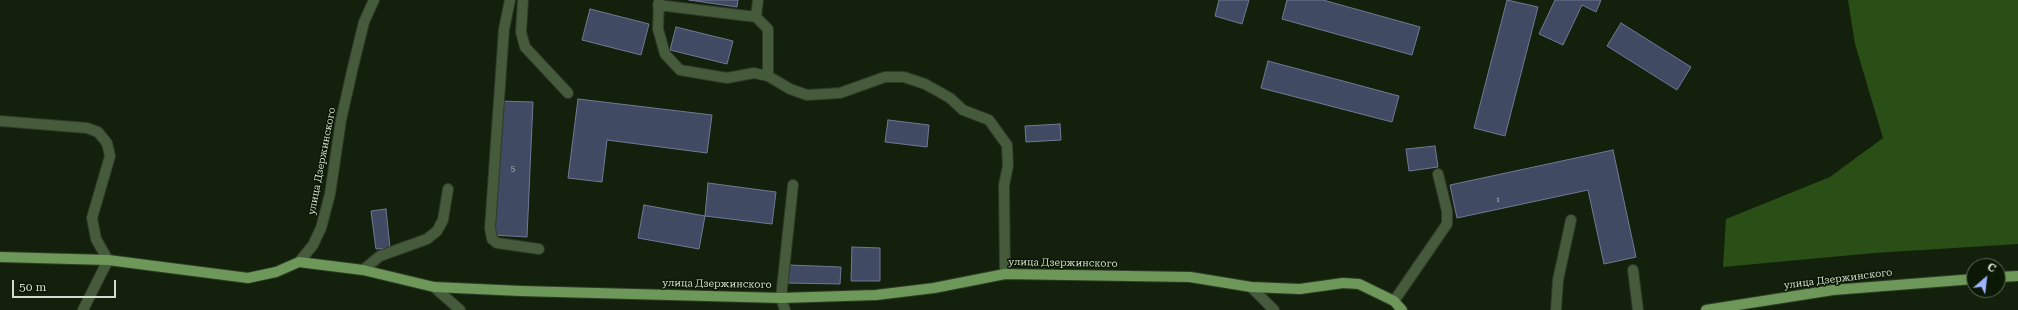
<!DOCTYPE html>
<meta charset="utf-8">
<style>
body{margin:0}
#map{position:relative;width:2018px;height:310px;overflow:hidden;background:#13210c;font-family:"Roboto Serif",serif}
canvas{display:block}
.north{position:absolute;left:1966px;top:258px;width:40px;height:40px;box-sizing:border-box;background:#0a1804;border:1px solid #5a6755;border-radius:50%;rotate:28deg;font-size:11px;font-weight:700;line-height:16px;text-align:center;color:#d3ddcf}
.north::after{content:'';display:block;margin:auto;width:14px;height:18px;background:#9cb4fd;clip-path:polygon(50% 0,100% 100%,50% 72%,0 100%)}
.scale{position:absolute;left:12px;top:280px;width:104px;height:18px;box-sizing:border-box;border:2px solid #d3ddcf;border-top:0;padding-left:5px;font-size:12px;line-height:14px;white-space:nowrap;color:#d3ddcf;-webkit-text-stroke:3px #0a1804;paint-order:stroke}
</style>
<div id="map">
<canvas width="2018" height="310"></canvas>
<div class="north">С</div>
<div class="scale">50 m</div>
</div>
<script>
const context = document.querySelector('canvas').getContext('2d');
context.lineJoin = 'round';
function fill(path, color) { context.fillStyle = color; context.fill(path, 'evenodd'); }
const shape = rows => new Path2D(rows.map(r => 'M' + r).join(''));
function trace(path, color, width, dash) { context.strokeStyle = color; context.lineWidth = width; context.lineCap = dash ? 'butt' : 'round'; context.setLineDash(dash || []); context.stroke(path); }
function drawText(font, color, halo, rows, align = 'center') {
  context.font = font + ' "Roboto Serif",serif'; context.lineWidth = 3; context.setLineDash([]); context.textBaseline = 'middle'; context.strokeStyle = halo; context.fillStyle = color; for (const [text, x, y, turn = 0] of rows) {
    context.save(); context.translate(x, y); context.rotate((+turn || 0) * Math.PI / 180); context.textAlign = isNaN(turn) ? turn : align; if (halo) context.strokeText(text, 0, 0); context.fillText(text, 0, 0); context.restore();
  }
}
fill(shape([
 [1848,0,2018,0,2018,244,1874,253,1723,267,1726,219,1830,177,1883,138,1855,44]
]), '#2a4f16');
const building = shape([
 [689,0,738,0,737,7,689,0],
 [1219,0,1249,0,1242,24,1215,16,1219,0],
 [1287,0,1323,0,1420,27,1412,55,1282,19,1287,0],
 [1507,0,1538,7,1505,136,1474,128,1507,0],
 [1555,0,1601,0,1596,12,1582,5,1563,45,1539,34,1555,0],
 [590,9,649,24,641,55,582,40,590,9],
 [1621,23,1691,67,1677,90,1607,46,1621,23],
 [676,27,733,41,727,64,670,50,676,27],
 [1268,61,1399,96,1392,122,1261,88,1268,61],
 [578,99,712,115,707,153,607,140,602,182,568,178,578,99],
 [499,101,533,102,527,237,493,235,499,101],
 [888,120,929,125,927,147,885,142,888,120],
 [1060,124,1061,140,1026,142,1025,126,1060,124],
 [1435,146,1438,167,1409,171,1406,149,1435,146],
 [1613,150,1636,257,1604,264,1588,190,1457,218,1450,185,1613,150],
 [708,183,776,192,772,224,705,216,708,183],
 [644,205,705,216,699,249,638,238,644,205],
 [386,209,390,248,376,249,371,211,386,209],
 [852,247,880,248,880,281,851,281,852,247],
 [789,265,841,267,840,284,788,283,789,265]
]);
fill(building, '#414a63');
trace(building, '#707995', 1);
const minor = shape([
 [510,0,504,29,490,228,492,239,497,243,539,249],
 [523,0,521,32,525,47,568,93],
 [659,0,658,29,665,54,680,70,727,78,754,73,768,76,790,89,807,95,840,93,885,77,904,77,925,84,950,98,963,110,989,120,1007,145,1008,166,1004,185,1005,274],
 [658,5,756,17,768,29,768,76],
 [756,17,758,0],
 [0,121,87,128,98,132,107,143,110,156,92,218,96,239,108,260,83,310],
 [299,262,313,245,321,228,330,194,341,120,353,67,364,22,374,0],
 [363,270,380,256,427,239,437,231,443,220,448,189],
 [1633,270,1638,310],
 [434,287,460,310],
 [1251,287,1274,310],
 [1394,301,1447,224,1447,211,1438,174],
 [785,310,781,298,793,185],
 [1556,310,1558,280,1571,220]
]);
const major = shape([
 [0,257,108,260,248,278,276,272,299,262,363,270,434,287,521,291,781,298,876,295,934,288,1005,274,1190,277,1251,287,1300,289,1343,283,1359,284,1394,301,1402,310],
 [1998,277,2018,276],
 [1706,310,1833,290,1974,279]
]);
trace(minor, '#2e3b27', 12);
trace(major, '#2e3b27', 12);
trace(minor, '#465a3c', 10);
trace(major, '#6d9859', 10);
drawText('8px', '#aeb8b4', null, [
 ["5",513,169],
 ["1",1498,200]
]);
drawText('10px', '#d3ddcf', '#0a1804', [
 ["улица Дзержинского",322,161,-79],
 ["улица Дзержинского",1063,263,1],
 ["улица Дзержинского",1838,279,-7],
 ["улица Дзержинского",717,284,1]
]);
</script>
